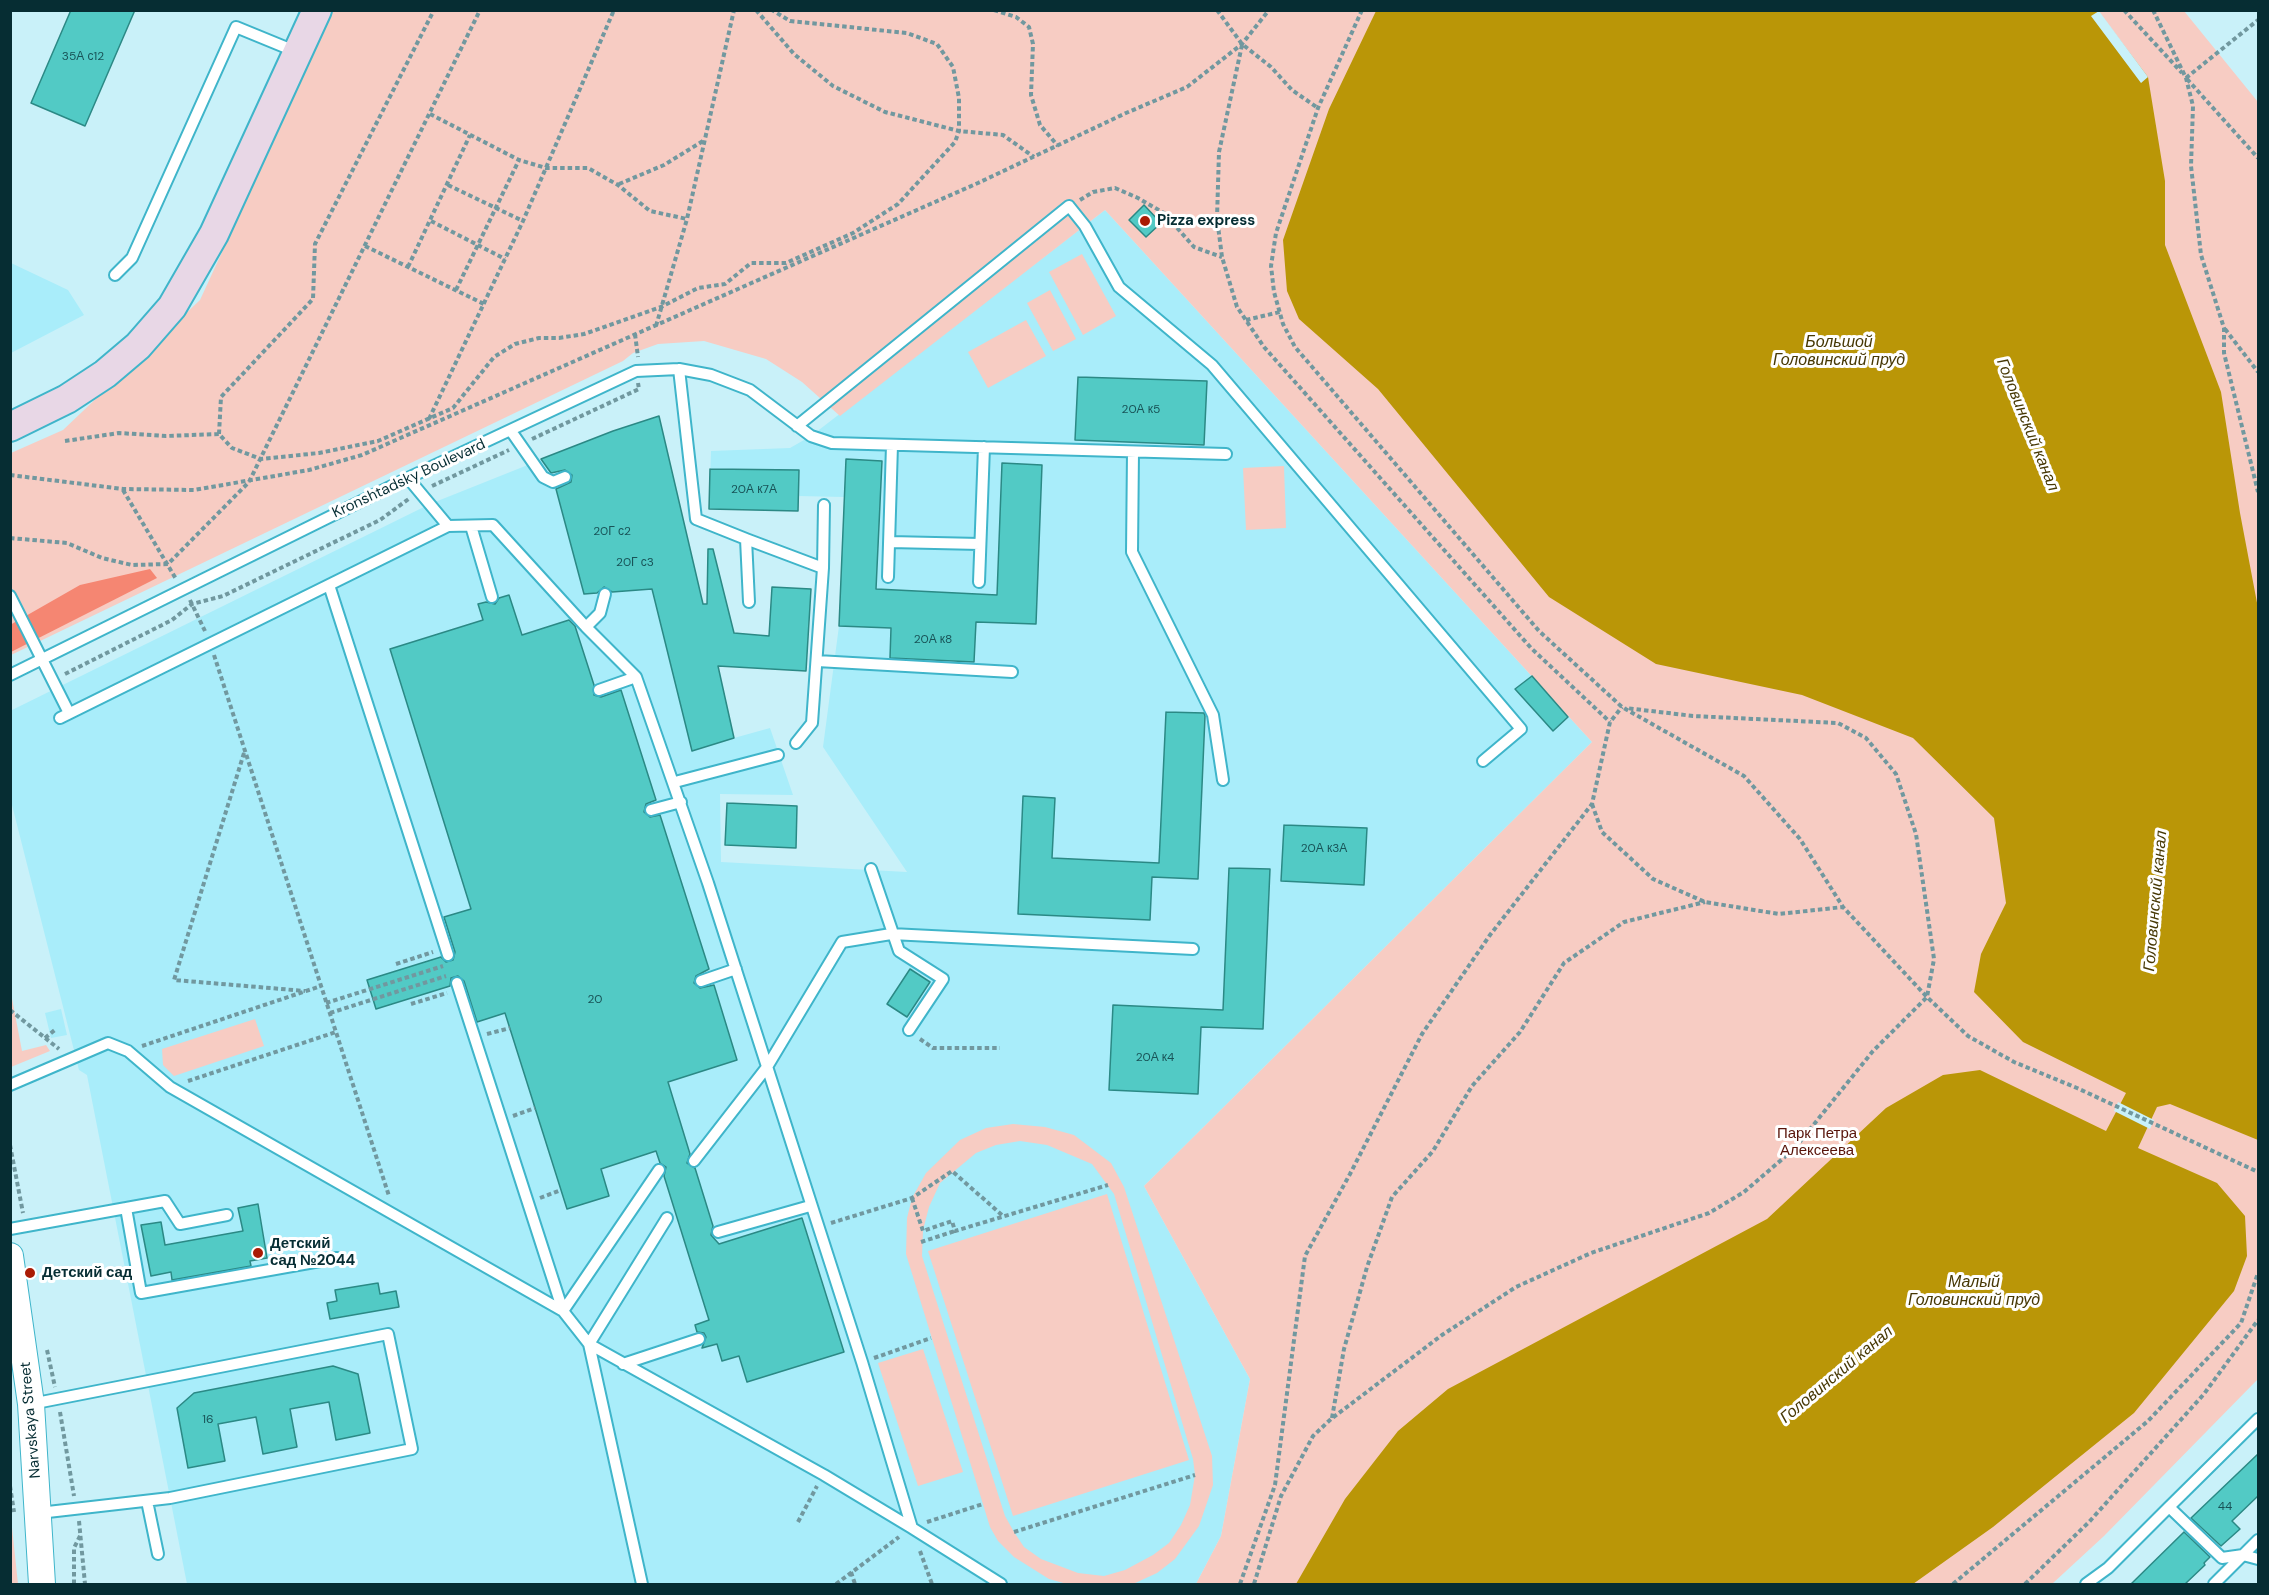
<!DOCTYPE html>
<meta charset="utf-8">
<style>
body{margin:0}
#map{position:relative;width:2269px;height:1595px;overflow:hidden;background:#c9f1f9;font-family:"DM Sans",sans-serif}
canvas{display:block}
.frame{position:absolute;inset:0;border:12px solid #062d33;pointer-events:none}
</style>
<div id="map">
<canvas width="2269" height="1595"></canvas>
<div class="frame"></div>
</div>
<script>
const context = document.querySelector('canvas').getContext('2d');
context.lineJoin = 'round';
function fill(path, color) { context.fillStyle = color; context.fill(path, 'evenodd'); }
const shape = rows => new Path2D(rows.map(r => 'M' + r).join(''));
function trace(path, color, width, dash) { context.strokeStyle = color; context.lineWidth = width; context.lineCap = dash ? 'butt' : 'round'; context.setLineDash(dash || []); context.stroke(path); }
function drawText(font, color, halo, rows, align = 'center') {
  context.font = font + ' "DM Sans",sans-serif'; context.lineWidth = 6; context.setLineDash([]); context.textBaseline = 'middle'; context.strokeStyle = halo; context.fillStyle = color; for (const [text, x, y, turn = 0] of rows) {
    context.save(); context.translate(x, y); context.rotate((+turn || 0) * Math.PI / 180); context.textAlign = isNaN(turn) ? turn : align; if (halo) context.strokeText(text, 0, 0); context.fillText(text, 0, 0); context.restore();
  }
}
fill(shape([
 [1105,210,1592,742,1144,1186,1250,1379,1221,1536,1196,1584,187,1584,87,1075,79,1070,11,801,10,711,430,504,613,431,659,416,734,738,770,728,793,795,720,794,721,862,907,872,823,747,839,626,844,497,798,496,798,511,709,509,711,451,790,448,811,436],
 [11,263,68,290,84,315,11,353],
 [61,1009,67,1035,51,1038,45,1013]
]), '#a9edfa');
fill(shape([
 [333,11,2184,11,2258,102,2258,1379,2104,1536,2052,1584,1196,1584,1221,1536,1250,1379,1144,1186,1592,742,1105,210,840,416,802,382,766,359,704,341,658,344,633,353,623,361,11,655,11,453,63,430,200,300],
 [1082,254,1116,316,1083,335,1049,272],
 [1050,290,1076,339,1053,351,1027,303],
 [1026,320,1046,356,988,388,968,352],
 [1284,466,1286,528,1246,530,1243,468],
 [10,988,22,1051,46,1045,50,1051,11,1067],
 [255,1019,264,1046,174,1076,163,1065,162,1049],
 [1013,1124,1045,1127,1074,1135,1111,1163,1124,1187,1212,1456,1213,1485,1199,1526,1175,1559,1157,1573,1133,1584,1067,1584,1049,1579,1014,1557,998,1541,990,1527,906,1254,907,1218,912,1198,926,1173,960,1140,986,1128],
 [1020,1141,1047,1145,1092,1164,1114,1194,1193,1459,1195,1475,1190,1505,1181,1525,1169,1543,1153,1555,1125,1570,1104,1576,1078,1573,1041,1559,1024,1547,1014,1532,1005,1516,922,1256,923,1230,929,1207,940,1183,976,1153,996,1145],
 [1107,1194,1189,1460,1013,1516,928,1251],
 [923,1349,963,1472,918,1486,878,1363],
 [11,1518,18,1584,11,1584]
]), '#f7ccc3');
fill(shape([
 [150,569,157,578,11,652,10,625,80,585]
]), '#f58672');
fill(shape([
 [1376,11,2098,11,2148,77,2165,181,2165,245,2221,392,2240,513,2258,608,2258,1140,2170,1104,2157,1107,2138,1148,2217,1183,2245,1216,2247,1256,2234,1291,2134,1413,1993,1527,1913,1584,1296,1584,1345,1499,1398,1431,1448,1389,1767,1219,1886,1108,1943,1075,1980,1070,2106,1131,2126,1093,2023,1042,1974,992,1981,954,2006,903,1994,818,1913,738,1802,695,1656,664,1549,597,1378,389,1299,319,1287,291,1283,240,1329,109]
]), '#ba9607');
fill(shape([
 [2099,11,2148,77,2141,83,2091,16],
 [2118,1102,2154,1120,2150,1129,2114,1111]
]), '#c9f1f9');
const building = shape([
 [71,10,135,10,85,126,31,103,71,10],
 [1144,205,1161,223,1146,237,1129,220,1144,205],
 [1078,377,1207,381,1204,445,1075,440,1078,377],
 [659,416,703,604,707,604,708,549,713,549,734,633,769,636,772,587,811,589,806,671,718,666,734,738,692,751,652,589,612,592,604,587,597,593,584,594,556,489,571,482,572,475,565,470,551,473,541,459,613,431,659,416],
 [846,459,882,461,876,589,997,595,1002,463,1042,465,1036,624,976,622,974,662,890,658,891,628,839,626,846,459],
 [710,469,799,470,798,511,709,509,710,469],
 [509,595,522,635,569,620,575,626,594,685,594,695,601,697,621,690,656,800,646,804,644,812,650,817,660,815,709,969,696,976,694,983,700,988,714,985,737,1060,668,1082,690,1154,687,1163,695,1168,713,1226,711,1235,719,1244,802,1218,844,1352,747,1382,739,1356,722,1361,717,1344,702,1348,706,1337,704,1333,697,1332,695,1325,709,1320,664,1176,666,1167,660,1163,656,1151,601,1169,609,1196,567,1209,505,1013,477,1022,464,981,458,976,451,978,450,986,376,1009,367,980,441,957,446,962,453,960,455,952,444,917,471,909,390,649,483,620,478,604,486,602,495,604,499,598,509,595],
 [1532,676,1568,717,1553,731,1515,689,1532,676],
 [1166,712,1204,713,1205,716,1198,879,1152,877,1150,920,1018,914,1023,796,1055,798,1052,858,1159,863,1166,712],
 [727,803,797,806,796,848,725,845,727,803],
 [1284,825,1367,828,1364,885,1281,881,1284,825],
 [1229,868,1270,869,1263,1029,1201,1027,1198,1094,1109,1090,1113,1005,1223,1010,1229,868],
 [910,969,930,982,907,1017,887,1004,910,969],
 [258,1204,267,1258,250,1261,251,1266,172,1280,171,1272,151,1276,141,1225,161,1222,165,1245,243,1231,238,1208,258,1204],
 [378,1283,380,1294,396,1291,399,1307,330,1319,327,1303,337,1301,335,1290,378,1283],
 [333,1366,358,1374,370,1433,336,1440,329,1402,290,1409,297,1447,263,1454,256,1417,218,1424,225,1461,188,1468,177,1408,194,1393,333,1366],
 [2259,1453,2259,1495,2232,1521,2240,1529,2221,1546,2191,1518,2259,1453],
 [2184,1532,2210,1557,2204,1563,2205,1565,2185,1584,2131,1584,2184,1532]
]);
fill(building, '#52cac5');
trace(building, '#2b8985', 1.5);
const service = shape([
 [115,275,132,258,236,27,297,52],
 [679,369,696,519,746,539,749,602],
 [797,426,1069,206,1085,226,1119,287,1212,365,1521,729,1483,761],
 [511,431,543,477,553,482,565,477],
 [1133,452,1132,552,1213,715,1223,780],
 [408,478,448,526],
 [471,526,492,597],
 [746,539,823,568],
 [890,542,980,544],
 [888,577,892,445],
 [979,582,984,447],
 [329,585,448,955],
 [10,596,69,713],
 [586,627,600,613,605,594],
 [817,661,1012,672],
 [10,675,408,478,636,371,679,369,711,375,750,390,811,436,832,443,1226,454],
 [599,690,636,677],
 [796,743,812,723,823,568,824,505],
 [675,782,778,755],
 [651,810,681,802],
 [871,869,899,951,943,979,909,1030],
 [701,981,736,969],
 [457,983,563,1311,659,1170],
 [10,1085,108,1043,128,1051,170,1087,563,1311,589,1344,824,1475,912,1528,862,1362,708,883,636,677,586,627,493,525,448,526,60,718],
 [694,1161,767,1067,842,942,891,934,1193,949],
 [126,1208,141,1293,337,1258],
 [10,1229,165,1201,180,1224,227,1215],
 [718,1232,810,1206],
 [623,1364,699,1339],
 [31,1404,388,1334,412,1449,170,1498,39,1513],
 [147,1501,158,1554],
 [2169,1507,2258,1419],
 [912,1528,1001,1584],
 [642,1584,589,1344,667,1218],
 [2086,1584,2108,1568,2169,1507,2222,1558,2243,1555,2258,1540],
 [2214,1584,2243,1555,2258,1559]
]);
const tertiary = shape([
 [10,1256,31,1404,42,1584]
]);
const secondary = shape([
 [10,427,67,399,105,374,138,346,172,307,214,234,317,10]
]);
trace(service, '#3fb5ca', 14);
trace(tertiary, '#3fb5ca', 28);
trace(secondary, '#3fb5ca', 32);
trace(shape([
 [756,10,794,54,833,86,885,112,959,131,1003,135,1034,157],
 [994,10,1016,17,1029,27,1033,44,1031,95,1040,125,1058,146],
 [1217,10,1242,44,1271,67,1292,90,1318,108],
 [1362,10,1318,108,1276,233,1271,266,1274,292,1283,324,1295,347,1539,631,1622,707,1744,776,1800,839,1843,907,1927,997,1968,1036,2014,1062,2077,1088,2258,1172],
 [2124,10,2182,73],
 [2153,10,2186,78,2193,106,2191,166,2201,255,2224,328,2224,353,2258,492],
 [1242,45,1219,152,1217,218,1222,257,1237,307,1264,347,1531,648,1610,722],
 [2186,78,2258,20],
 [2187,79,2258,158],
 [430,114,519,160,546,168,588,168,618,185,650,211,687,219],
 [619,184,664,165,703,141],
 [448,185,523,221],
 [1080,200,1093,192,1115,188,1138,198,1164,213,1194,247,1222,257],
 [431,221,505,259],
 [365,246,484,304],
 [408,267,470,135],
 [456,290,519,160],
 [1246,320,1280,312],
 [656,326,687,219,734,10],
 [2225,329,2258,372],
 [635,334,638,357],
 [429,419,523,221,614,10],
 [219,434,221,397,313,299,315,244,434,10],
 [532,439,639,389,638,383],
 [65,441,119,433,166,436,219,434,232,448,261,459,319,453,378,441,453,408,494,357,515,344,539,338,559,338,584,334,661,307,698,288,725,284,751,263,786,263,853,233,898,204,955,142,959,131,959,98,953,67,937,44,907,33,790,21,772,10],
 [10,475,123,489,194,490,309,470,362,455,978,183,1126,113,1187,87,1242,44,1269,10],
 [432,486,509,450],
 [123,490,176,579],
 [10,538,67,543,102,558,132,565,168,564,249,482,480,10],
 [190,600,205,631],
 [214,655,389,1196],
 [65,674,172,620,192,604,223,596,380,520,410,498],
 [244,753,174,980,305,991],
 [1592,804,1602,832,1653,879,1705,902,1779,914,1843,907],
 [396,964,433,952],
 [326,1003,443,966],
 [411,1004,447,993],
 [10,1010,59,1049],
 [330,1013,446,976],
 [487,1034,510,1028],
 [45,1038,56,1029],
 [920,1039,933,1048,1000,1048],
 [142,1046,321,986],
 [188,1081,336,1032],
 [513,1116,535,1108],
 [10,1145,23,1213],
 [540,1198,561,1190],
 [912,1198,923,1231,952,1221,955,1231,1108,1185],
 [831,1223,912,1198,952,1171,1003,1216],
 [921,1242,955,1231],
 [47,1350,55,1387],
 [874,1358,931,1338],
 [60,1412,74,1496],
 [1332,1418,1344,1349,1367,1267,1392,1197,1433,1151,1472,1086,1520,1032,1564,963,1624,922,1705,902],
 [10,1486,14,1512],
 [79,1521,85,1584],
 [798,1522,817,1486],
 [927,1522,983,1504],
 [1014,1532,1195,1475],
 [920,1551,932,1584],
 [851,1572,855,1584],
 [74,1584,74,1548,81,1534],
 [836,1584,899,1537],
 [1240,1584,1275,1485,1305,1256,1350,1174,1422,1034,1490,935,1592,804,1610,722,1622,707],
 [1254,1584,1281,1496,1313,1436,1331,1419,1442,1335,1516,1287,1591,1253,1709,1213,1744,1192,1794,1149,1873,1051,1927,997,1934,959,1916,834,1896,774,1866,738,1838,723,1693,716,1626,708],
 [1953,1584,2148,1421,2241,1323,2258,1273],
 [2025,1584,2089,1522,2204,1394,2258,1320]
]), '#71989f', 4, [4.5, 3]);
trace(service, '#fff', 10);
trace(tertiary, '#fff', 26);
trace(secondary, '#e8d7e6', 28);
for (const [x, y, r, color] of [
 [1145,221,6,"#aa1b04"],
 [258,1253,6,"#aa1b04"],
 [30,1273,6,"#aa1b04"]
]) { const dot = new Path2D(); dot.arc(x, y, r, 0, 2 * Math.PI); context.fillStyle = color; context.fill(dot); trace(dot, '#fff', 2); }
drawText('12px', '#195458', null, [
 ["35А с12",83,57],
 ["20А к5",1141,410],
 ["20А к7А",754,490],
 ["20Г с2",612,532],
 ["20Г с3",635,563],
 ["20А к8",933,640],
 ["20А к3А",1324,849],
 ["20",595,1000],
 ["20А к4",1155,1058],
 ["16",208,1420],
 ["44",2225,1507]
]);
drawText('bold 15px', '#062d33', '#fff', [
 ["Pizza express",1157,221],
 ["Детский",270,1244],
 ["сад №2044",270,1261],
 ["Детский сад",42,1273]
], 'left');
drawText('15px', '#062d33', '#fff', [
 ["Kronshtadsky Boulevard",409,479,-25],
 ["Narvskaya Street",31,1420,-95]
]);
drawText('15px', '#58140a', '#fff', [
 ["Парк Петра",1817,1134],
 ["Алексеева",1817,1151]
]);
drawText('italic 16px', '#473805', '#fff', [
 ["Большой",1839,343],
 ["Головинский пруд",1839,361],
 ["Головинский канал",2027,425,68],
 ["Головинский канал",2156,901,-85],
 ["Малый",1974,1283],
 ["Головинский пруд",1974,1301],
 ["Головинский канал",1837,1375,-40]
]);
</script>
